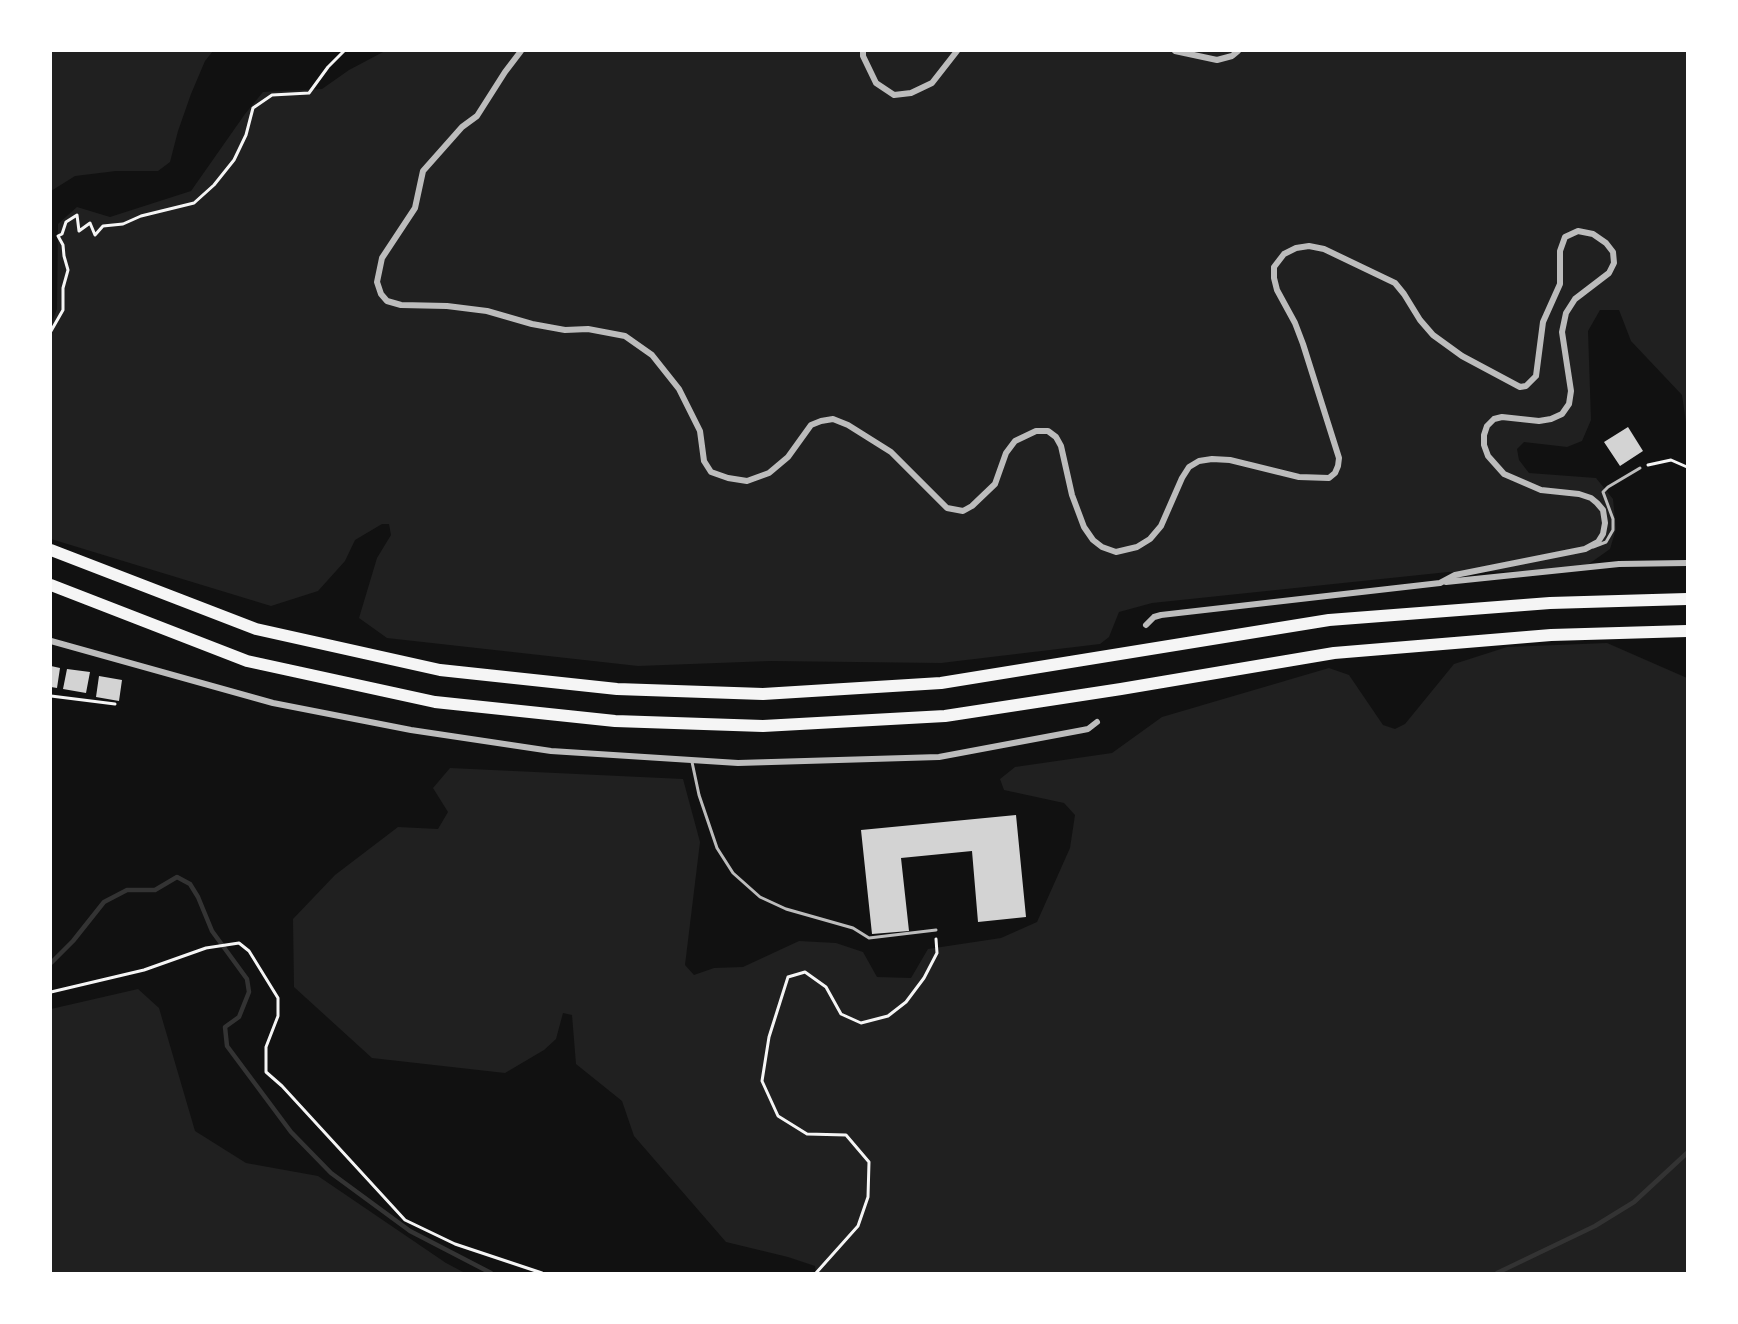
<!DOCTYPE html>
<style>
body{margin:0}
#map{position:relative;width:1738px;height:1324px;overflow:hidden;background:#111;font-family:Figtree,sans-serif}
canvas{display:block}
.frame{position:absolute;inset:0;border:52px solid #fff;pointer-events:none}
</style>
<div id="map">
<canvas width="1738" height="1324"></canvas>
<div class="frame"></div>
</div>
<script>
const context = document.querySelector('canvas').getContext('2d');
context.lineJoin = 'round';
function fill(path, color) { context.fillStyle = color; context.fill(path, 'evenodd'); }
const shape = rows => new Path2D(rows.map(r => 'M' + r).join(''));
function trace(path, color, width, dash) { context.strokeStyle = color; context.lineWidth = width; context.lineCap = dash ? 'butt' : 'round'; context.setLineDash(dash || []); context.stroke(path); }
fill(shape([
 [51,51,213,51,205,61,191,94,178,131,170,162,158,171,116,171,75,176,51,191],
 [385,51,1687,51,1687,429,1682,395,1631,341,1619,310,1600,310,1588,331,1591,420,1582,441,1567,447,1524,442,1517,449,1519,460,1529,473,1596,478,1613,499,1616,529,1610,549,1586,566,1541,571,1448,572,1152,603,1119,612,1109,637,1100,644,941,663,770,661,638,666,387,638,359,618,377,558,391,535,389,524,382,524,355,540,345,561,318,591,271,606,51,539,51,325,57,309,58,224,77,207,110,217,191,191,245,114,263,92,322,89,349,70],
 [1607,643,1687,678,1687,1273,816,1273,815,1266,788,1257,726,1242,634,1136,622,1101,576,1064,572,1015,563,1013,556,1039,544,1050,505,1073,372,1058,294,987,293,919,335,875,398,827,438,829,448,812,433,788,450,768,683,779,700,842,685,965,694,975,714,968,743,967,799,941,836,943,863,952,877,977,911,978,928,949,1001,938,1037,922,1070,848,1075,815,1064,803,1004,790,1000,779,1015,767,1112,753,1162,717,1329,668,1349,675,1383,725,1395,729,1405,724,1454,664,1507,647],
 [138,989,159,1008,195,1131,246,1163,318,1176,446,1263,465,1273,51,1273,51,1009]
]), '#202020');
trace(shape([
 [51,963,73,941,104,902,127,890,155,890,177,877,190,884,198,897,212,931,247,979,249,992,239,1017,225,1027,227,1046,291,1132,331,1173,410,1231,491,1273],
 [1497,1273,1595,1226,1634,1202,1687,1153]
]), '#333', 4.5);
fill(shape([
 [1628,427,1643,451,1620,466,1604,442],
 [51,666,60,668,57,688,51,687],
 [67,669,90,672,86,693,63,689],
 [99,676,122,680,119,701,96,697],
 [1016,815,1026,917,978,922,972,851,901,858,909,931,872,934,861,830]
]), '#d3d3d3');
trace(shape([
 [51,331,63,310,63,288,68,270,64,256,63,245,58,236,62,234,66,222,77,215,79,231,90,223,95,235,103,226,123,224,141,216,194,203,214,185,234,160,246,135,253,108,272,95,309,93,328,67,344,51],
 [1648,465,1671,460,1687,467],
 [51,696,115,704],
 [51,992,144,970,206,948,239,943,249,951,278,998,278,1016,266,1047,266,1072,282,1086,405,1220,455,1244,542,1273],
 [816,1273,858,1226,868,1197,869,1162,846,1135,807,1134,778,1116,762,1081,769,1037,788,977,805,972,826,987,841,1014,861,1023,888,1016,906,1002,924,978,937,953,936,939]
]), '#f5f5f5', 3);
trace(shape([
 [1593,547,1606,542,1613,530,1613,519,1603,492,1608,487,1640,468],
 [692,762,699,795,717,848,733,873,760,897,786,909,853,928,869,938,936,930]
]), '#bcbcbc', 3);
trace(shape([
 [521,51,505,72,477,116,462,127,423,171,415,208,382,258,377,282,381,294,387,301,401,305,447,306,487,311,532,324,565,330,588,329,625,336,652,355,679,389,700,431,704,461,711,472,728,478,747,481,769,473,788,457,811,425,821,421,833,419,848,425,891,452,947,508,963,511,972,506,995,484,1006,453,1015,441,1036,431,1048,431,1056,437,1061,446,1072,495,1084,527,1093,540,1102,547,1116,552,1137,547,1150,539,1161,526,1182,478,1189,467,1199,461,1212,459,1230,460,1299,477,1329,478,1335,473,1338,466,1339,458,1303,344,1295,323,1277,290,1274,278,1274,267,1284,254,1296,248,1309,246,1324,249,1395,283,1404,294,1420,320,1433,335,1462,356,1520,387,1526,386,1536,376,1543,322,1560,284,1560,251,1565,237,1578,231,1593,234,1606,243,1613,252,1614,263,1609,273,1575,299,1566,313,1562,332,1571,391,1569,404,1562,414,1551,419,1539,421,1502,417,1494,419,1487,426,1484,435,1484,445,1488,456,1504,474,1541,490,1579,494,1591,498,1597,503,1603,510,1605,523,1603,534,1598,542,1585,549,1455,575,1440,583,1161,615,1154,617,1146,625],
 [863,51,863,56,876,83,894,95,911,93,932,83,957,51],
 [1175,51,1217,60,1232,56,1238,51],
 [1446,582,1619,564,1687,563],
 [51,641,273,703,411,730,551,751,738,763,939,757,1083,730,1088,729,1097,722]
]), '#bcbcbc', 6);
trace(shape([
 [51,550,256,629,440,670,617,689,763,694,941,683,1329,620,1550,603,1687,599],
 [51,585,247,661,435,702,615,721,763,726,945,716,1121,689,1334,653,1551,635,1687,631]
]), '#f5f5f5', 12);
</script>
